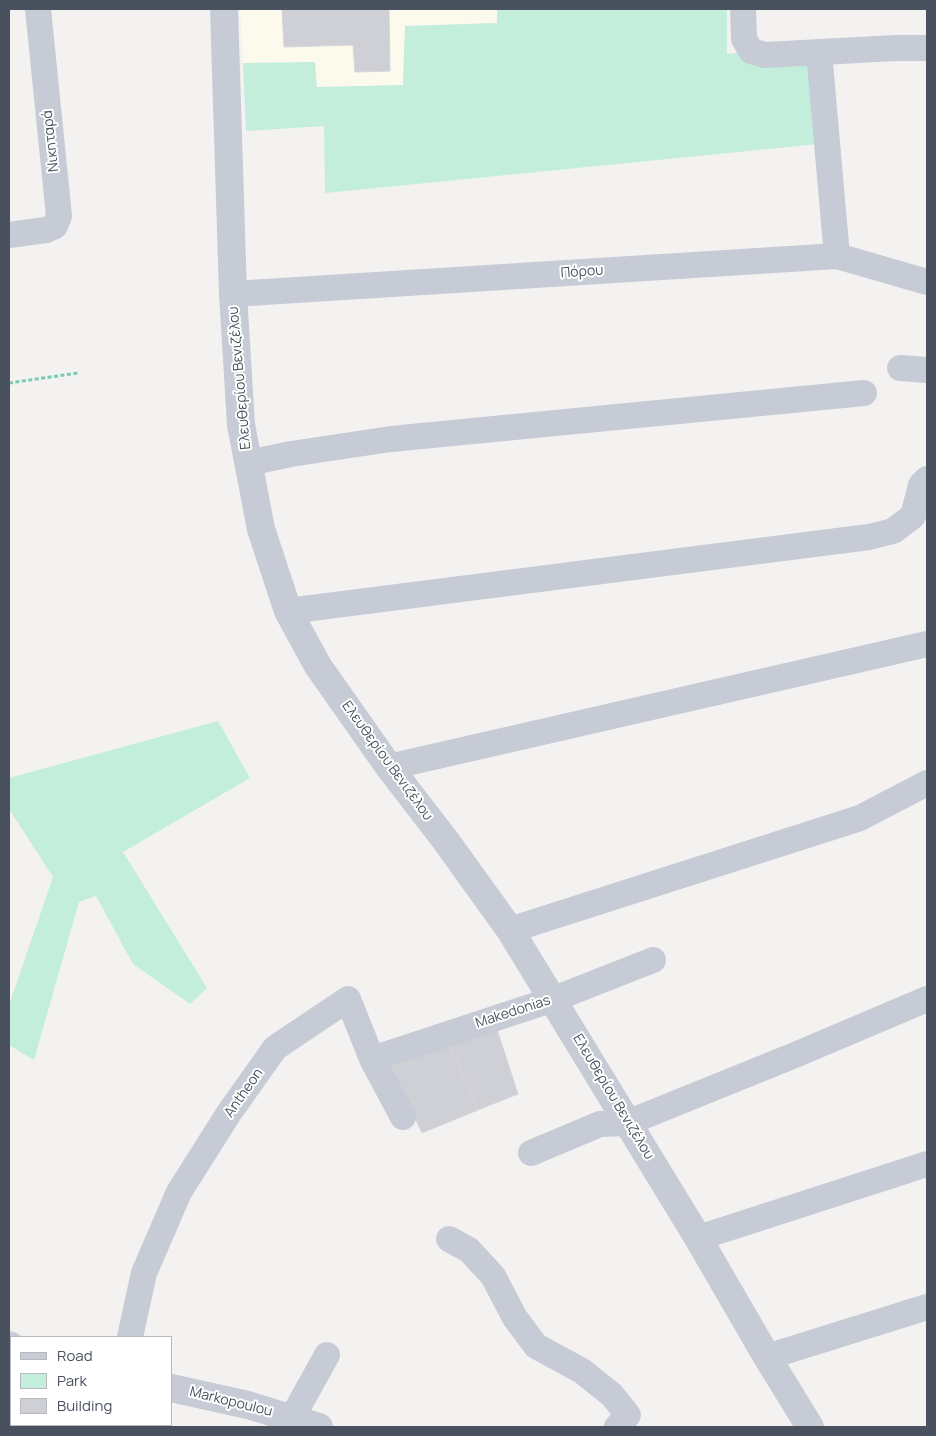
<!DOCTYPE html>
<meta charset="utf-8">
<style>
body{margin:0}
#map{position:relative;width:936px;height:1436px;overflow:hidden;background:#f3f2f1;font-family:Manrope,sans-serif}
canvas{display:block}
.frame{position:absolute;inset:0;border:10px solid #4a515e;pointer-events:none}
.legend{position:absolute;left:10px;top:1336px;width:162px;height:90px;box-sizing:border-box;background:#fff;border:1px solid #b7b9bf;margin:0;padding:6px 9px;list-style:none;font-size:15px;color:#4a515e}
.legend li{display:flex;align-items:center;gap:10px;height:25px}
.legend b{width:25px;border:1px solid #b7b9bf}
</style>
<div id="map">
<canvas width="936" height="1436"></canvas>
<div class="frame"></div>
<ul class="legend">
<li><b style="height:6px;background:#c6cbd5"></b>Road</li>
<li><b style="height:14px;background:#c3eedb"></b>Park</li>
<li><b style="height:14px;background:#ced0d5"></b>Building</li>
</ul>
</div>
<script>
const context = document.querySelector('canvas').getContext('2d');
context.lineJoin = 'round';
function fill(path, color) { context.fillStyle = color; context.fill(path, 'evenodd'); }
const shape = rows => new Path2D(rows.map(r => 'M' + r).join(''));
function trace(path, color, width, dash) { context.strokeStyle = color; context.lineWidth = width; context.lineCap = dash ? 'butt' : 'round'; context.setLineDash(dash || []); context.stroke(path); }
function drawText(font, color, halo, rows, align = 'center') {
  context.font = font + ' Manrope,sans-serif'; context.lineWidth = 4; context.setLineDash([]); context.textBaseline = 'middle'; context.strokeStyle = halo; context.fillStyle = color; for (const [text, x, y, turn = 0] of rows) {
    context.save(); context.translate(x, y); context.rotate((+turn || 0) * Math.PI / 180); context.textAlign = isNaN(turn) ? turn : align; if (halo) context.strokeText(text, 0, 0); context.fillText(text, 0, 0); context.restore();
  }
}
fill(shape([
 [240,9,497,9,497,23,405,26,403,85,316,87,315,62,243,63]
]), '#fcfaed');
fill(shape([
 [497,9,727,9,727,54,811,45,819,144,325,193,324,126,246,131,243,63,315,62,317,87,403,85,405,26,497,23],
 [218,721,250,778,123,852,207,988,190,1004,133,964,96,896,79,902,34,1060,9,1045,9,1005,53,877,9,809,9,778]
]), '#c3eedb');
const building = shape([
 [282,9,389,9,390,71,355,72,353,45,284,47,282,9],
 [496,1026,518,1094,478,1110,449,1043,496,1026],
 [449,1043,478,1110,422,1133,391,1067,449,1043]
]);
fill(building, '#ced0d5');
trace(building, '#d6d6dc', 1);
trace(shape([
 [9,383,78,373]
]), '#7bcbb1', 3, [4, 2.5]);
trace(shape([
 [743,9,744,39,751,51,765,55,896,48,927,48],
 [819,52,837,256],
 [9,235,46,230,55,226,59,216,38,9],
 [233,294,837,256,927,282],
 [900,368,927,370],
 [248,463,291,454,391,439,864,393],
 [288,611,869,537,893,531,913,516,921,485,927,479],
 [389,767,927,644],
 [510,930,860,818,927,783],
 [372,1059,554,999,653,960],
 [531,1153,600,1124,627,1123,795,1055,927,999],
 [698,1238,927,1164],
 [449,1239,469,1250,493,1276,515,1318,536,1346,582,1371,612,1395,628,1415,617,1427],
 [130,1337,144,1273,179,1192,229,1113,275,1048,348,999,372,1059,403,1117],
 [767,1357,927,1307],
 [105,1427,105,1425],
 [289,1427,292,1418,327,1355]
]), '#c6cbd5', 26);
trace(shape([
 [224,9,233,294,241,425,261,529,288,611,318,666,389,767,446,841,510,930,698,1238,767,1357,810,1427],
 [9,1345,11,1346],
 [171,1388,248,1405,319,1427]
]), '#c6cbd5', 28);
drawText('14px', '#4a515e', '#fff', [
 ["Νικηταρά",51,141,-96],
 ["Πόρου",582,272,-4],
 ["Ελευθερίου Βενιζέλου",240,378,-95],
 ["Ελευθερίου Βενιζέλου",387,761,54],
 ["Makedonias",513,1012,-18],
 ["Antheon",244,1093,-55],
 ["Ελευθερίου Βενιζέλου",613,1097,59],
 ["Markopoulou",231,1402,14]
]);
</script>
